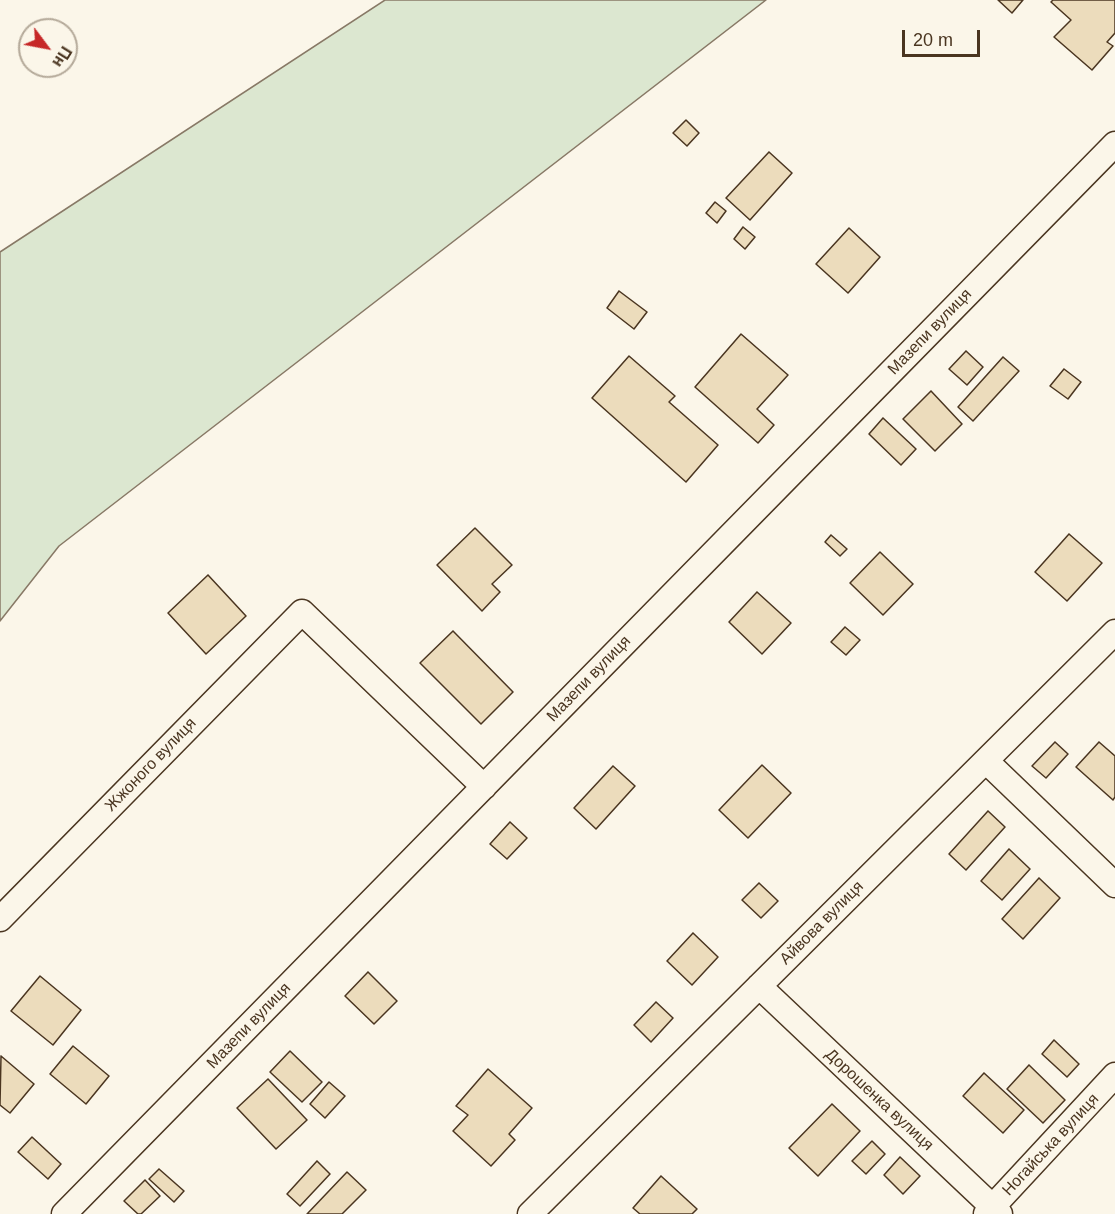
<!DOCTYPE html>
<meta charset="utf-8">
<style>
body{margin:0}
#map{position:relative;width:1115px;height:1214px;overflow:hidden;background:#fbf6e9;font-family:Arial,sans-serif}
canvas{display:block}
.north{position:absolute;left:18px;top:18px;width:60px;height:60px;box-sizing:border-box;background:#fbf6e9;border:2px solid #b4a999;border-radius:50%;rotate:122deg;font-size:16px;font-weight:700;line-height:24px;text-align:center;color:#4a3520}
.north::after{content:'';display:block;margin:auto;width:21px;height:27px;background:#c62828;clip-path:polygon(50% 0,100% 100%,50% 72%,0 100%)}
.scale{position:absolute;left:902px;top:30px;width:78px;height:27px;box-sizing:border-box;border:3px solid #4a3520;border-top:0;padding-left:8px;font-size:18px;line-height:21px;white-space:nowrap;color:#4a3520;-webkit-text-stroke:4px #fbf6e9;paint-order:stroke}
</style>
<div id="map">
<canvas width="1115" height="1214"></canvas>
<div class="north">Пн</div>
<div class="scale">20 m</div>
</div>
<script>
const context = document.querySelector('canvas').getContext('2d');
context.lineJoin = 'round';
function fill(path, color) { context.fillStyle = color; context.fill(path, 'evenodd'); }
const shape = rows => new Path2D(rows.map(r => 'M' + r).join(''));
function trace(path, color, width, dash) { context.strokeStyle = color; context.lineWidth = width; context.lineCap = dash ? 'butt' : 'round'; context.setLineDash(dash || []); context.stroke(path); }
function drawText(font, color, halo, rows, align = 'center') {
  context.font = font + ' Arial,sans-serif'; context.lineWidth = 4.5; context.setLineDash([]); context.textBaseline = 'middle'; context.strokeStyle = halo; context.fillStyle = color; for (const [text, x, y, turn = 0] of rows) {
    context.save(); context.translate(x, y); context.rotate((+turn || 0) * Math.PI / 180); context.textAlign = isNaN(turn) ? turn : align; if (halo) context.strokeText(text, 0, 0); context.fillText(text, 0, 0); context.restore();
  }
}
const green = shape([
 [385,0,766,0,59,546,0,621,0,252,385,0]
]);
fill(green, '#dce7d0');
trace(green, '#887966', 1.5);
const building = shape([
 [998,0,1023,0,1012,13,998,0],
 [1053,0,1115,0,1115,33,1107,42,1113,46,1092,70,1054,37,1071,20,1051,2,1053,0],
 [686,120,699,133,687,146,673,133,686,120],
 [769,152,792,173,750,220,726,198,769,152],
 [715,202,726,211,717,223,706,213,715,202],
 [743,227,755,237,745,249,734,239,743,227],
 [849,228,880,257,848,293,816,264,849,228],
 [619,291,647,312,634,329,607,308,619,291],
 [741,334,788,375,757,409,774,425,758,443,695,387,741,334],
 [966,351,983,367,967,385,949,369,966,351],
 [629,356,675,396,669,402,718,445,686,482,592,398,629,356],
 [1003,357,1019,371,973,421,958,407,1003,357],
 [1064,369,1081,382,1068,399,1050,386,1064,369],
 [931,391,962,424,935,451,903,419,931,391],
 [883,418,916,449,901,465,869,434,883,418],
 [475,528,512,565,492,584,500,592,482,611,437,565,475,528],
 [1069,534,1102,563,1067,601,1035,572,1069,534],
 [831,535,847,549,840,556,825,542,831,535],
 [880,552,913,584,883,615,850,583,880,552],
 [208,575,246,616,206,654,168,613,208,575],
 [757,592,791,623,762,654,729,622,757,592],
 [845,627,860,640,846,655,831,642,845,627],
 [453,631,513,692,481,724,420,663,453,631],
 [1055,742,1068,754,1046,778,1032,766,1055,742],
 [1099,742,1115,756,1115,797,1113,800,1076,767,1099,742],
 [762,765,791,793,748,838,719,810,762,765],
 [613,766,635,786,596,829,574,808,613,766],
 [988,811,1005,827,966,870,949,854,988,811],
 [510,822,527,838,507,859,490,844,510,822],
 [1009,849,1030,869,1002,900,981,881,1009,849],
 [1039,878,1060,898,1023,939,1002,919,1039,878],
 [759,883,778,901,761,918,742,900,759,883],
 [693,933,718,957,692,985,667,961,693,933],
 [368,972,397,1001,374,1024,345,996,368,972],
 [40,976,81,1010,53,1045,11,1011,40,976],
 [656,1002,673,1018,651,1042,634,1025,656,1002],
 [1054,1040,1079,1064,1067,1077,1042,1054,1054,1040],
 [73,1046,109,1076,86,1104,50,1074,73,1046],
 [290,1051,322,1082,302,1102,270,1072,290,1051],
 [1,1056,34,1084,10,1113,0,1105,1,1056],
 [1029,1065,1065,1100,1043,1123,1007,1089,1029,1065],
 [488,1069,532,1108,509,1134,515,1140,491,1166,453,1131,468,1115,456,1106,488,1069],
 [984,1073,1024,1110,1003,1133,963,1096,984,1073],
 [268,1079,307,1120,276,1149,237,1108,268,1079],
 [329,1082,345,1096,325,1118,310,1104,329,1082],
 [832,1104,860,1131,818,1176,789,1148,832,1104],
 [32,1137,61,1164,48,1179,18,1152,32,1137],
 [872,1141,885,1154,866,1174,852,1161,872,1141],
 [900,1157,920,1176,903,1194,884,1175,900,1157],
 [317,1161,330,1174,300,1206,287,1194,317,1161],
 [159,1169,184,1191,174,1202,149,1179,159,1169],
 [347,1172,366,1190,342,1214,307,1214,347,1172],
 [661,1176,697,1209,692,1214,640,1214,633,1208,661,1176],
 [145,1180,160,1196,141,1214,138,1214,124,1201,145,1180]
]);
fill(building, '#ecdcbc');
trace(building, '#4a3520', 1.5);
const minor = shape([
 [986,761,1115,885],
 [0,919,302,612,484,787],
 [759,986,1000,1214],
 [64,1214,1115,144],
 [530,1214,1115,632],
 [986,1214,1115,1075]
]);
trace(minor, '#4a3520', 27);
trace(minor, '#fbf6e9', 24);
drawText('16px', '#4a3520', '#fbf6e9', [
 ["Мазепи вулиця",930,332,-46],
 ["Мазепи вулиця",589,679,-46],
 ["Жжоного вулиця",151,765,-46],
 ["Айвова вулиця",822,923,-45],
 ["Мазепи вулиця",249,1026,-46],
 ["Дорошенка вулиця",879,1100,43],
 ["Ногайська вулиця",1051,1145,-47]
]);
</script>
